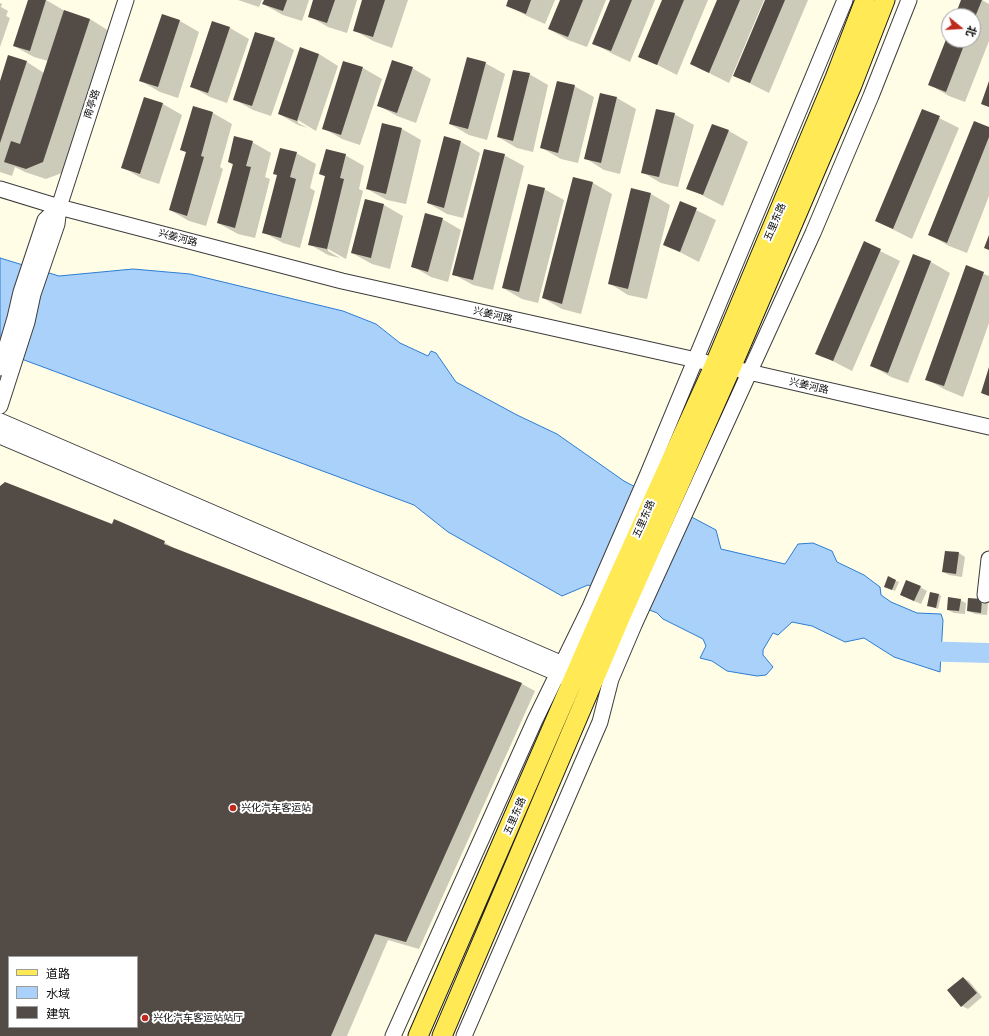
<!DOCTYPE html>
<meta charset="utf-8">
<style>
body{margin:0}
#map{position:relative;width:989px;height:1036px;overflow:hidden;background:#fffde6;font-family:"Crimson Pro","Noto Sans SC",serif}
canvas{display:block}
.legend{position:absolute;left:8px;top:956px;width:130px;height:72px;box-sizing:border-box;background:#fff;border:1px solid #9d9d9d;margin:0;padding:5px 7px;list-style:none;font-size:12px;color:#0a0a0a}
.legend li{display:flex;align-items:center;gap:8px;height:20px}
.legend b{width:20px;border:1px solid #9d9d9d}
.north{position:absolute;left:941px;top:8px;width:40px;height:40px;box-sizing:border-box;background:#fff;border:1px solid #9d9d9d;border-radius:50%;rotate:108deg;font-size:11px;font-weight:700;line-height:16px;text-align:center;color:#0a0a0a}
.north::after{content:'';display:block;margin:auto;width:14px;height:18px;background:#be281d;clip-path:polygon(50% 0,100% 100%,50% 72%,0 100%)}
</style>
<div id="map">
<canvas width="989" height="1036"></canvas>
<ul class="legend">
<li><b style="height:5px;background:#ffea56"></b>道路</li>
<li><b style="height:11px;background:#a9d1f9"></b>水域</li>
<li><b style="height:11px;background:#534c46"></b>建筑</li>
</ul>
<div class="north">北</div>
</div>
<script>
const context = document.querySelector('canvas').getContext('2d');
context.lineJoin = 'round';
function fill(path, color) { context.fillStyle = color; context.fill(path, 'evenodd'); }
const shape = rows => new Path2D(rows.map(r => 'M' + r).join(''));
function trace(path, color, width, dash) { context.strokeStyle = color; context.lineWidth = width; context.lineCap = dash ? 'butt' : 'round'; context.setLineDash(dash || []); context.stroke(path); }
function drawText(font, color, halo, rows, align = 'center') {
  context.font = font + ' "Crimson Pro","Noto Sans SC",serif'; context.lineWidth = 4; context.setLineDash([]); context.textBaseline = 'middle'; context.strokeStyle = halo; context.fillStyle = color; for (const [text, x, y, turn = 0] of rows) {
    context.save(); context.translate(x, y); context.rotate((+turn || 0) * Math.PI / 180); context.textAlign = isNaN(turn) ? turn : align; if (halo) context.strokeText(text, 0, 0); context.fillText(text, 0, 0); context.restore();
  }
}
const water = shape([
 [0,258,59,276,133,269,190,274,343,311,376,324,400,343,428,356,431,351,436,353,456,382,517,415,557,434,624,481,716,530,721,549,785,564,798,544,813,543,832,551,837,562,864,575,880,587,881,595,891,602,917,613,941,614,943,620,940,672,894,657,864,638,845,642,812,626,792,622,778,635,773,633,763,650,763,655,773,667,766,675,757,676,727,671,712,661,700,658,706,646,703,639,663,619,657,613,588,585,562,596,448,532,414,505,0,351,0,258]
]);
fill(water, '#a9d1f9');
trace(water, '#2c7dd3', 1);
fill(shape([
 [29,0,46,0,65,11,90,19,109,31,62,173,46,179,25,172,15,167,12,176,0,172,0,84,27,62,44,73,48,61,34,57,14,46],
 [238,0,262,0,259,7],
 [265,0,309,0,302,21,283,15,263,4],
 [314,0,357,0,347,33,328,27,309,16],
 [364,0,408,0,392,48,373,41,354,30],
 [509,0,555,0,545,24,527,16,507,5],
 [561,0,606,0,587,47,568,40,549,29],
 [611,0,655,0,630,62,613,54,593,43],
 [663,0,708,0,677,75,640,56],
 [718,0,764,0,729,83,691,64],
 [766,0,808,0,769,93,735,76],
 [962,0,982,0,989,4,989,41,965,102,949,96,930,85,949,35,949,40,973,40,973,16,956,16],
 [0,3,2,4,1,7,8,11,6,16,10,18,0,47],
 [162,15,180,21,199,32,178,98,160,92,141,81],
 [212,22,230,28,249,39,227,103,210,97,191,86],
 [274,39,294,50,271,116,253,110,234,99],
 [319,54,338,66,316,131,298,120,298,123,308,128,298,125,279,114],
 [485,63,505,74,487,140,469,135,450,124],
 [363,68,382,79,360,145,342,139,323,128],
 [412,68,431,79,416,123,397,116,378,105],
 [529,74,548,85,533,152,517,148,498,137],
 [574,86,594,97,578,163,561,159,542,148],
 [601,94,617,98,636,109,620,174,604,170,585,158],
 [145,98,163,104,182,115,159,184,141,178,122,167],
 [194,107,213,113,232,124,220,167,223,169,206,226,189,221,170,210,187,152],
 [923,110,959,128,912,239,876,221],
 [674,114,694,125,678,187,661,183,642,172],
 [713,125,729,131,748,142,723,206,688,188],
 [989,128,989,196,967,253,949,246,930,235],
 [402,129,421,140,406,204,387,200,367,189],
 [252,142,271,153,265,177,270,179,255,238,238,234,218,223,233,165,229,162],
 [461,142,480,153,463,218,447,214,428,203],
 [296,153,316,164,310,188,315,191,300,248,283,243,263,232,278,176,274,173],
 [345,155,364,166,359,189,363,191,346,259,328,249,328,251,340,258,328,255,309,244,326,177,320,174],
 [504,155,524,166,493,290,473,285,453,274],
 [574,178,593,183,612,194,581,314,562,309,543,298],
 [544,189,564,200,538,303,522,299,503,288],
 [651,194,670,205,647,299,628,295,609,283],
 [365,200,384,205,403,216,390,269,372,264,352,253],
 [680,202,716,220,699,262,664,244],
 [442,219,461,230,448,282,431,277,412,266],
 [864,243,900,261,852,371,817,353],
 [914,255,931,262,950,273,908,383,891,377,872,366],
 [966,267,989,276,989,323,963,397,946,390,926,379],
 [0,487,164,542,177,550,522,684,535,691,419,949,388,940,347,1036,0,1036],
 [9,957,137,957,137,1027,9,1027],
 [959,553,965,557,962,577,949,575,943,572],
 [889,578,899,582,895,591,885,586],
 [920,587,927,591,921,604,907,598],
 [939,594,941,596,938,609,928,605],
 [960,600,966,603,965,614,954,613,948,610],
 [982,600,988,604,987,615,975,614,968,611],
 [963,978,969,981,982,997,968,1009,962,1006]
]), '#0003');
trace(shape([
 [915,651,989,653]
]), '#a9d1f9', 20);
fill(shape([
 [28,0,46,0,30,51,13,46],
 [264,0,287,0,283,11,262,4],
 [313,0,335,0,327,23,308,17],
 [362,0,385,0,373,37,353,31],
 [508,0,531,0,526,14,506,6],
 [560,0,583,0,568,37,548,29],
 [610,0,632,0,611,51,592,44],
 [662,0,684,0,657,65,638,57],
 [717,0,740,0,709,73,690,64],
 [765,0,785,0,750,83,733,76],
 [961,0,982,0,973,22,973,16,955,16],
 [64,10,90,19,43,162,26,169,4,162,11,141,20,144],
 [162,14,180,20,158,87,139,81],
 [212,21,230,27,208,93,190,87],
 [255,32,275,38,252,106,233,100],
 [949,32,949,40,966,40,946,92,928,85],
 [300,47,319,54,297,121,278,114],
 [8,55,27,61,0,143,0,81],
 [467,57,486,62,468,129,449,124],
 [392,60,413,67,397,113,377,106],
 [343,61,363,67,341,135,322,129],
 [513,70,530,73,513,141,497,137],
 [557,81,575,85,558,153,540,148],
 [989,81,989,107,981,104],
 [600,93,617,97,601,163,584,159],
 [144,97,163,103,140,174,121,168],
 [193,106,213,112,201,156,204,157,187,216,169,210,186,152,180,150],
 [656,109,675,113,659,177,641,173],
 [922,109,940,116,893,229,875,221],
 [974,121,989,127,989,137,947,243,928,235],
 [382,123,402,128,386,194,366,189],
 [712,124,729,130,703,195,686,189],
 [234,136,253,141,246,166,251,167,235,228,217,223,233,164,228,162],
 [444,136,461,141,444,208,427,203],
 [280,148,297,152,290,177,296,179,281,238,262,233,277,175,273,174],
 [326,149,346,154,340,178,344,179,327,249,308,245,325,176,319,174],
 [484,149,505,154,473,280,452,275],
 [573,177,593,182,562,304,542,298],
 [528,184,545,188,519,292,502,288],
 [631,188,651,193,628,289,608,284],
 [365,199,384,204,371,258,351,253],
 [680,201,697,208,680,252,663,245],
 [425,213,443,218,428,272,411,267],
 [989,235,989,250,984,248],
 [864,241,881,249,833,361,815,354],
 [913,254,931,261,888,373,870,366],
 [966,265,984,272,944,386,925,380],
 [989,367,989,396,981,393],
 [5,482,112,524,114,519,165,541,164,544,522,683,406,942,375,934,331,1036,0,1036,0,486],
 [9,957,137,957,137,1027,9,1027],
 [945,551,959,552,956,574,942,572],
 [888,576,896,580,892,590,884,587],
 [906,580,921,586,914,601,900,595],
 [930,592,939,594,936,608,927,606],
 [948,597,961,599,959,611,947,610],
 [968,598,982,599,981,613,967,611],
 [963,977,977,993,961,1007,947,990]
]), '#534c46');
const minor = shape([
 [0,189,59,207,342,281,705,362],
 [0,368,15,318,21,292,45,220,59,207],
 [740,370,989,427],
 [0,406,27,322,33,294,57,224,59,207,126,0],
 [0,421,572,668],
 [0,436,566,677],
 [985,595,989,559],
 [393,1036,535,720,590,607,647,476,845,0],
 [464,1036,600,722,611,679,634,625,813,233,871,96,909,0]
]);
const major = shape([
 [418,1036,603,611,715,364,835,78,865,0],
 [442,1036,620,618,731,368,852,85,885,0]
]);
trace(minor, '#3d3d3d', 17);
trace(major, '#1b1b1b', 21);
trace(minor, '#fff', 15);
trace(major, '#ffea56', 19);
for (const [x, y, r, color] of [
 [233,808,4,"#be281d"],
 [145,1018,4,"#be281d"]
]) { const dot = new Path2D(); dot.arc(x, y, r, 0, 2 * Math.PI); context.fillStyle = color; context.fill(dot); trace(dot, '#fff', 1.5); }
drawText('10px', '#0a0a0a', '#fff', [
 ["南亭路",92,104,-72],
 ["五里东路",775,222,-67],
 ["兴姜河路",178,238,15],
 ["兴姜河路",493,315,13],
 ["兴姜河路",809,386,13],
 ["五里东路",644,519,-66],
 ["五里东路",515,816,-66]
]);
drawText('10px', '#0a0a0a', '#fff', [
 ["兴化汽车客运站",241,808],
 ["兴化汽车客运站站厅",153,1018]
], 'left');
</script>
